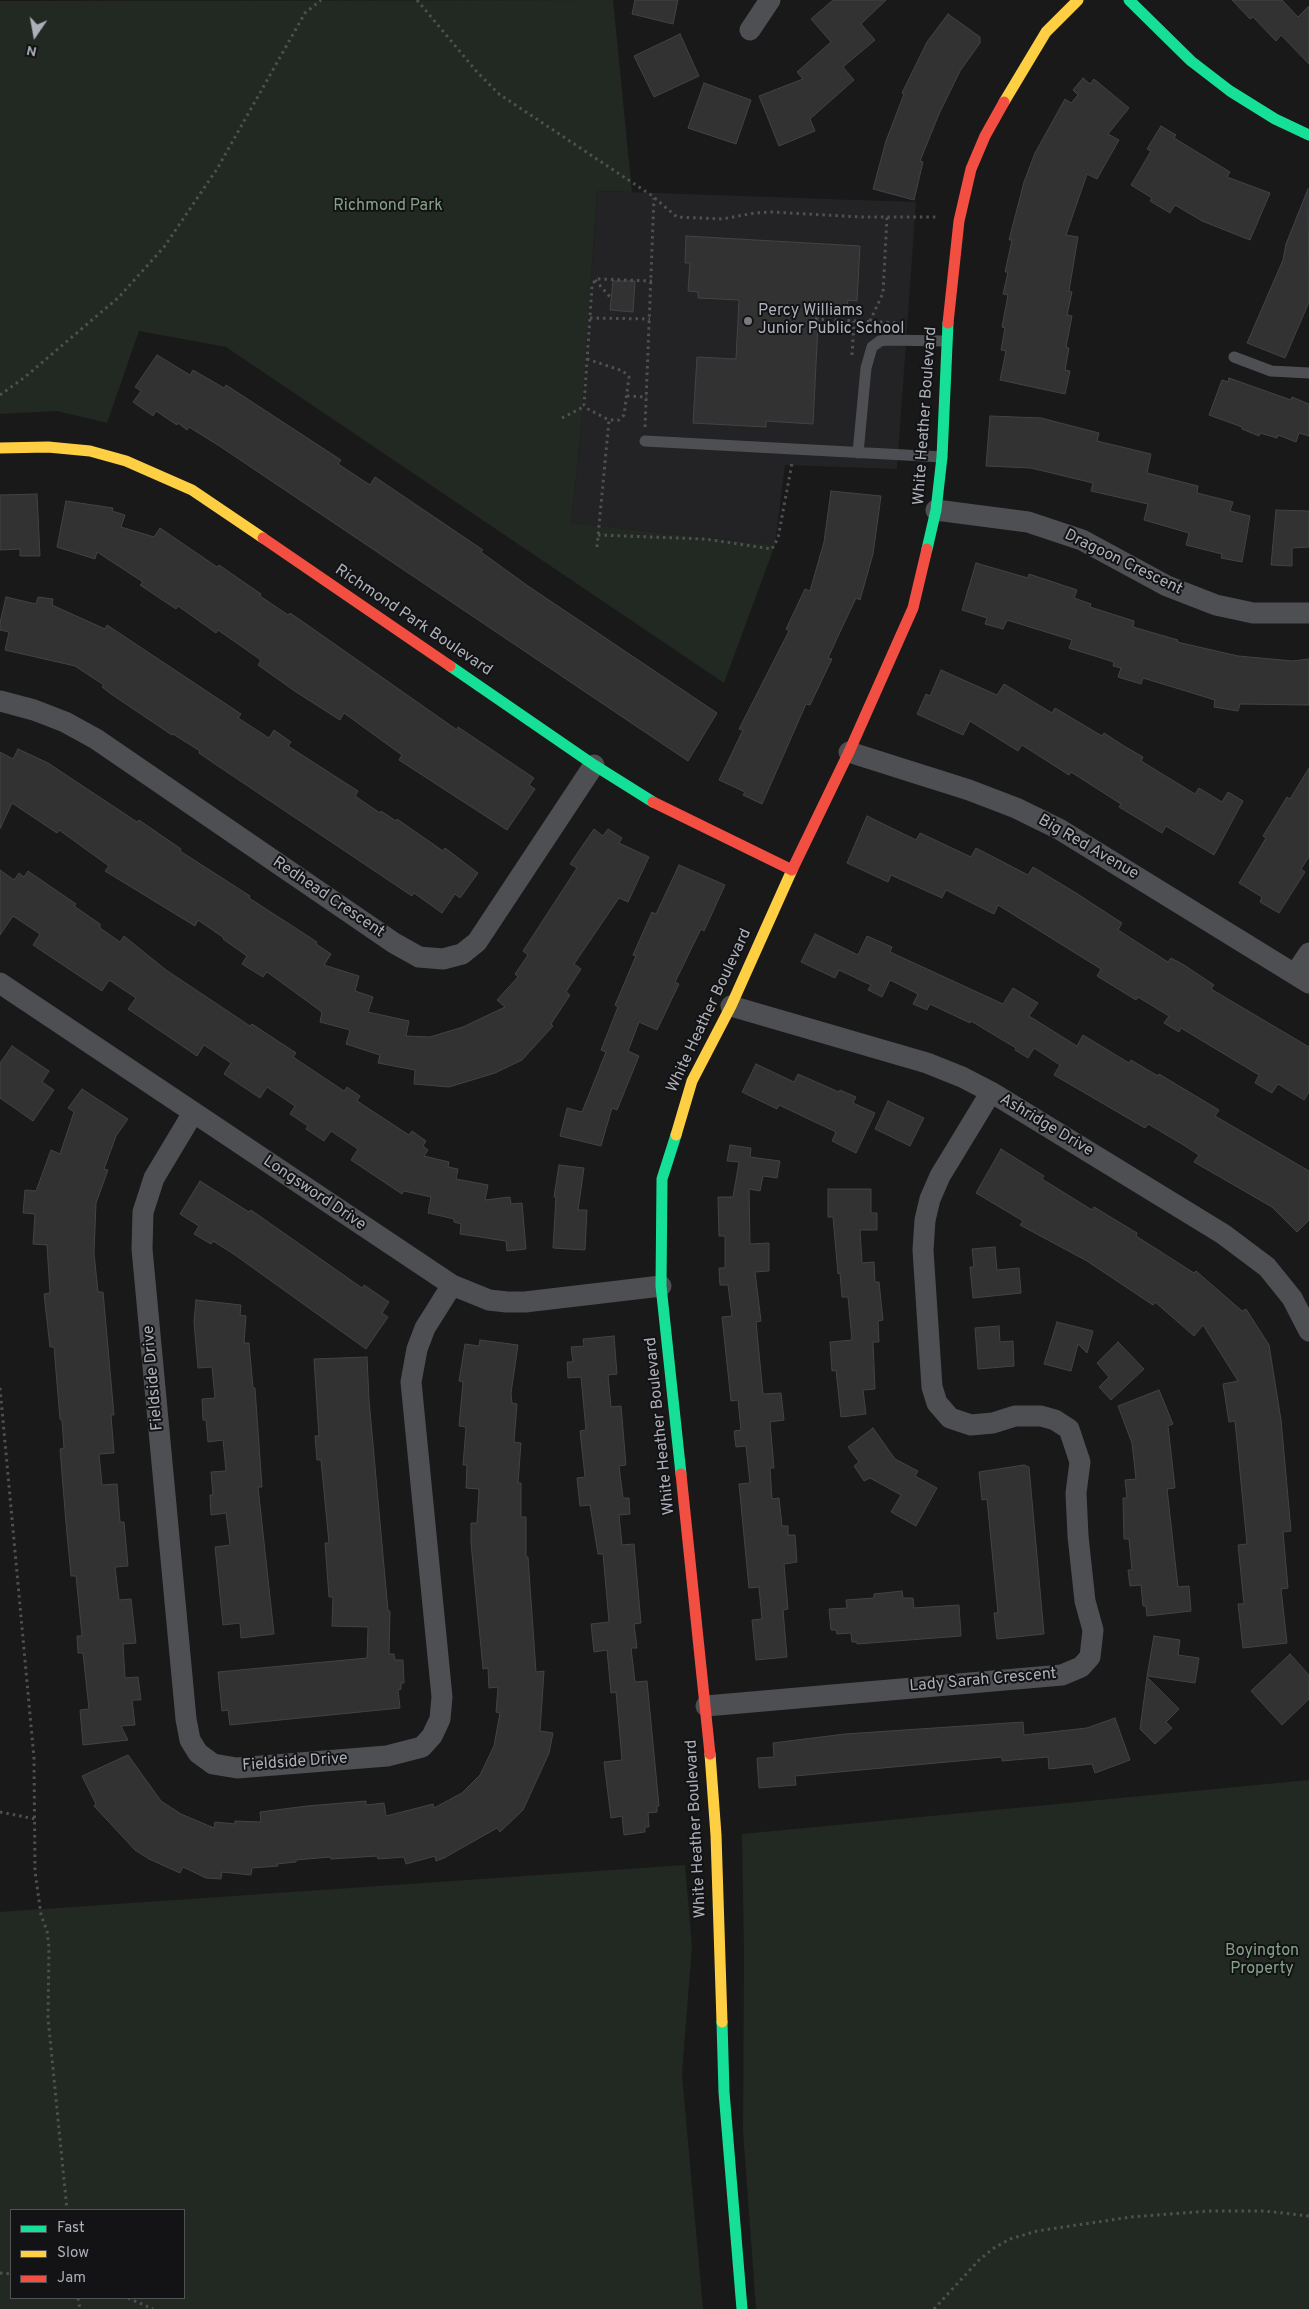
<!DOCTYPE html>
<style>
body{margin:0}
#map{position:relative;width:1309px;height:2309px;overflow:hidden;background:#191919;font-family:Overpass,sans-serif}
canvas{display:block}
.legend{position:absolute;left:10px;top:2209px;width:175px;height:90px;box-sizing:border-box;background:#131315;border:1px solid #505256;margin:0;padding:6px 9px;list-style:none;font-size:15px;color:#acb0b8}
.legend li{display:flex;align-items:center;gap:10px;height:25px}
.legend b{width:25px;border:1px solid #505256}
.north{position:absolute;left:10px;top:10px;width:50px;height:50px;-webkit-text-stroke:4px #131315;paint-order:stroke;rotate:192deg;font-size:14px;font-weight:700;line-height:20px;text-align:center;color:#acb0b8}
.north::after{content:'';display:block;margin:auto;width:18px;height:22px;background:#acb0b8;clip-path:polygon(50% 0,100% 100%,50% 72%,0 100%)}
</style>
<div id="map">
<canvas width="1309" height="2309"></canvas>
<ul class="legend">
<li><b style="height:6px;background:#16e098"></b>Fast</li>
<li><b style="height:6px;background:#ffcf43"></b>Slow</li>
<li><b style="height:6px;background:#f24e42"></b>Jam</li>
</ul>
<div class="north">N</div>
</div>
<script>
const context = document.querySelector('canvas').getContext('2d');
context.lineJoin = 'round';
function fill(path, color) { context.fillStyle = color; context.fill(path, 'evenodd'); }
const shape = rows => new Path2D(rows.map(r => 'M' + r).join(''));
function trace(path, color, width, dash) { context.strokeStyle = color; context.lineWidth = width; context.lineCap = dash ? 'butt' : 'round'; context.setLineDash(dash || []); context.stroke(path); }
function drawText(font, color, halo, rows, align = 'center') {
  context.font = font + ' Overpass,sans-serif'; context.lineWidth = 4; context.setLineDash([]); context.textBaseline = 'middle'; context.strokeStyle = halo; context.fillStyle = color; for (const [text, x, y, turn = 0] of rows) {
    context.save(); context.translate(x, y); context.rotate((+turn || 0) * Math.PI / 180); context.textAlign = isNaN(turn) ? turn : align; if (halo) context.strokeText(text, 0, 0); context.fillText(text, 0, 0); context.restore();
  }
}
fill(shape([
 [597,191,916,202,897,469,785,465,775,545,571,523,580,440]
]), '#232325');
fill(shape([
 [613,0,632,192,597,191,580,440,571,523,775,545,724,683,226,347,139,331,107,423,57,411,0,414,0,1],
 [1309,1780,1309,2309,756,2309,743,2131,744,1953,742,1834],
 [685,1865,692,1946,682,2074,703,2309,0,2309,0,1912],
 [11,2210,184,2210,184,2298,11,2298]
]), '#222822');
const building = shape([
 [635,0,678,0,673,24,632,14,635,0],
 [833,0,886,0,861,24,875,40,843,67,854,80,810,119,815,131,779,146,759,96,803,79,797,72,831,42,811,19,833,0],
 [1232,0,1282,0,1298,17,1309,6,1309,64,1281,35,1276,41,1253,17,1250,19,1232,0],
 [948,14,980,37,980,43,960,71,939,114,920,161,923,162,914,200,873,189,886,141,904,94,902,93,927,42,948,14],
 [680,34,699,76,654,97,634,56,680,34],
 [1083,78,1090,84,1094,79,1129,108,1108,134,1119,140,1097,179,1087,174,1066,235,1078,237,1069,291,1072,292,1067,315,1072,316,1066,347,1069,348,1065,370,1070,371,1065,394,1000,380,1006,351,1001,350,1005,328,1002,327,1008,295,1003,294,1008,272,1005,272,1012,240,1009,240,1024,182,1035,153,1065,99,1071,103,1078,95,1073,90,1083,78],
 [704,83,751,100,736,144,688,128,704,83],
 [1161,126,1176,135,1174,138,1230,172,1227,177,1270,193,1250,240,1202,221,1175,205,1170,213,1150,201,1152,198,1131,185,1151,151,1147,149,1161,126],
 [1308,189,1309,302,1285,358,1247,343,1283,260,1286,244,1308,189],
 [686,236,860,246,857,301,848,300,847,306,819,304,813,424,766,421,766,427,693,423,697,357,736,359,739,300,698,298,698,292,688,291,690,263,685,263,686,236],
 [613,281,635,281,633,312,610,310,613,281],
 [157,355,190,375,193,370,224,388,226,385,341,460,338,464,370,485,375,477,483,550,481,552,528,586,717,713,688,761,221,447,189,427,187,430,178,423,177,425,156,411,153,416,133,402,141,391,135,387,157,355],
 [1229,378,1291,400,1292,397,1309,404,1309,436,1299,433,1296,442,1278,435,1277,438,1260,433,1259,436,1242,429,1242,427,1209,415,1222,380,1228,382,1229,378],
 [990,416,1041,418,1099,433,1097,441,1151,454,1147,473,1198,486,1197,493,1233,502,1230,511,1250,516,1242,562,1221,558,1222,554,1186,545,1189,533,1144,520,1148,504,1091,491,1093,483,1031,468,986,466,990,416],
 [831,491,881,496,873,554,860,600,856,598,840,632,828,658,832,659,810,705,806,704,762,804,743,795,745,792,719,780,743,730,739,729,789,631,786,629,805,589,810,591,824,542,831,491],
 [37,494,40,556,20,556,20,549,0,550,0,495,37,494],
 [66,501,113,508,112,511,125,515,121,527,154,537,160,528,217,567,219,565,261,594,260,596,288,615,290,613,306,624,457,730,458,727,510,762,534,778,529,785,535,789,507,830,399,760,402,755,344,713,340,720,296,692,258,665,261,660,218,630,216,633,178,606,176,609,140,585,143,582,97,552,95,559,57,547,66,501],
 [1276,510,1309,511,1309,547,1292,548,1292,566,1271,565,1276,510],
 [976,563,1028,578,1029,574,1077,590,1074,598,1091,604,1090,607,1134,621,1133,627,1178,640,1177,642,1238,656,1293,661,1309,659,1309,705,1240,704,1238,711,1214,707,1215,700,1176,688,1143,678,1141,684,1118,677,1121,668,1113,666,1114,662,1069,648,1072,640,1007,620,1003,629,985,624,987,618,962,610,976,563],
 [6,597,36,604,38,597,53,599,52,605,105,629,107,625,241,714,238,718,269,738,274,730,291,742,288,746,358,791,355,796,380,813,381,811,396,821,397,819,443,851,445,848,478,873,460,898,455,894,442,913,414,893,412,896,215,764,199,753,200,751,173,734,172,735,111,694,102,687,104,685,75,666,5,650,9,632,0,630,0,623,6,597],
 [941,670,997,695,1004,684,1052,713,1055,708,1102,736,1104,733,1124,746,1143,757,1141,761,1195,794,1199,788,1222,802,1228,792,1243,801,1214,855,1166,826,1162,833,1119,807,1121,804,1071,772,1069,775,1022,745,1018,751,970,721,963,735,917,714,926,694,930,696,941,670],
 [18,749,48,763,137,822,139,820,181,849,180,851,250,896,249,898,317,942,316,944,331,954,324,965,359,976,355,991,373,997,368,1012,409,1021,406,1036,430,1037,463,1027,505,1007,497,1000,518,977,515,974,528,955,523,951,577,868,570,864,594,829,603,836,608,829,622,838,619,843,649,857,628,902,619,898,574,964,581,969,566,992,570,995,551,1024,553,1026,522,1060,495,1073,449,1087,414,1084,415,1070,378,1063,380,1055,346,1044,350,1030,320,1022,322,1012,267,972,263,977,242,964,247,956,223,939,224,938,198,920,195,926,105,871,109,866,59,830,57,833,12,803,0,829,0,752,13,759,18,749],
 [1309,768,1309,857,1301,869,1305,872,1279,913,1260,902,1262,897,1239,883,1266,838,1263,836,1276,815,1287,797,1290,799,1309,768],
 [867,816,916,840,920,833,971,857,976,848,1028,875,1033,867,1076,893,1122,923,1118,930,1168,962,1171,958,1184,965,1214,985,1211,989,1309,1047,1309,1092,1304,1100,1278,1084,1272,1093,1255,1083,1259,1075,1181,1028,1179,1032,1164,1023,1169,1016,1138,997,1136,1000,1097,976,1101,969,998,905,994,914,946,890,942,898,891,875,888,882,847,863,867,816],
 [679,865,725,885,704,931,701,929,675,982,679,984,657,1030,639,1022,628,1051,639,1056,617,1110,612,1108,601,1146,560,1136,567,1108,582,1112,606,1052,601,1050,618,1007,615,1005,636,956,633,955,652,912,656,914,679,865],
 [0,870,14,880,19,873,24,877,28,871,76,904,74,906,100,924,100,928,120,942,124,936,166,970,250,1026,252,1024,296,1053,293,1057,344,1091,347,1087,360,1096,357,1101,409,1135,412,1131,426,1141,423,1146,428,1150,424,1156,449,1162,448,1167,458,1169,456,1179,488,1185,485,1200,510,1197,511,1204,522,1203,526,1249,507,1251,506,1241,460,1234,461,1224,454,1222,454,1219,428,1213,431,1197,404,1191,402,1194,351,1160,358,1149,331,1131,324,1141,306,1129,308,1126,290,1114,295,1106,267,1087,260,1098,224,1074,231,1063,204,1045,197,1056,128,1009,136,998,109,980,102,991,33,945,40,934,13,916,0,935,0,870],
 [815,934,858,955,867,936,892,947,890,952,1003,1004,1013,988,1038,1003,1029,1016,1077,1046,1083,1035,1129,1063,1131,1060,1158,1076,1159,1074,1219,1110,1215,1116,1309,1171,1309,1220,1297,1232,1272,1207,1194,1162,1199,1155,1182,1144,1148,1124,1145,1128,1054,1075,1060,1065,1034,1048,1028,1058,1015,1050,1016,1048,971,1021,970,1023,930,1004,927,1010,913,1004,918,994,890,980,882,997,868,990,871,985,839,970,835,978,801,962,815,934],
 [12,1046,49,1071,42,1082,54,1090,33,1121,0,1098,0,1063,12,1046],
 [756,1064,794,1082,798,1074,839,1092,840,1090,856,1097,853,1103,875,1113,856,1153,832,1141,836,1132,779,1105,777,1109,742,1092,756,1064],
 [82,1089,128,1119,116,1136,104,1169,108,1170,96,1203,94,1253,98,1292,103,1292,114,1415,111,1415,114,1453,99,1454,102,1485,117,1484,120,1522,124,1522,128,1566,115,1567,119,1600,131,1599,136,1643,123,1644,125,1678,138,1677,141,1700,132,1700,135,1725,121,1726,128,1740,83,1745,80,1710,89,1709,83,1653,78,1653,77,1636,82,1636,76,1576,71,1576,66,1523,60,1449,64,1448,62,1421,60,1419,54,1347,50,1347,44,1294,50,1293,47,1245,33,1244,35,1214,23,1213,25,1190,36,1191,51,1150,60,1154,74,1112,68,1108,82,1089],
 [888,1101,924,1118,910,1146,875,1129,888,1101],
 [730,1145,751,1148,750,1157,780,1161,777,1178,763,1176,760,1191,749,1189,750,1244,769,1243,769,1271,755,1272,761,1321,756,1322,763,1394,781,1393,784,1420,770,1422,774,1468,770,1468,772,1499,779,1498,782,1526,788,1526,788,1535,795,1535,797,1562,784,1564,788,1609,783,1610,787,1657,756,1660,752,1620,762,1619,759,1587,749,1588,739,1484,750,1483,746,1446,736,1447,734,1431,741,1430,738,1400,731,1401,722,1317,732,1316,728,1285,720,1285,719,1268,725,1268,725,1236,719,1236,718,1197,733,1197,739,1162,727,1161,730,1145],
 [1001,1149,1044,1176,1042,1179,1092,1210,1094,1207,1137,1233,1136,1236,1194,1273,1196,1271,1242,1311,1246,1309,1269,1345,1281,1420,1291,1531,1283,1532,1288,1588,1281,1589,1287,1643,1243,1648,1238,1604,1244,1604,1238,1545,1247,1544,1235,1421,1229,1422,1223,1384,1238,1381,1203,1325,1194,1336,1155,1302,1153,1305,1087,1261,1020,1225,1023,1221,976,1193,1001,1149],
 [559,1165,584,1168,578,1210,587,1210,585,1250,553,1248,556,1197,554,1197,559,1165],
 [200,1181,249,1212,251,1210,362,1288,364,1285,389,1302,382,1313,388,1317,366,1349,235,1255,213,1241,211,1244,194,1234,199,1226,180,1214,200,1181],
 [828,1189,871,1189,871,1213,877,1213,877,1230,860,1230,862,1263,874,1262,875,1282,879,1282,883,1320,878,1321,879,1342,873,1342,875,1389,863,1390,866,1414,841,1417,836,1370,832,1371,830,1342,852,1340,848,1297,842,1297,840,1273,838,1274,833,1217,828,1217,828,1189],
 [995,1247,997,1270,1019,1268,1021,1293,973,1298,970,1267,974,1267,972,1249,995,1247],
 [196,1300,241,1305,240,1315,246,1316,244,1343,249,1343,253,1388,255,1388,262,1487,258,1487,274,1634,241,1638,240,1623,223,1625,215,1547,230,1545,226,1513,211,1515,210,1495,213,1495,211,1472,226,1471,223,1440,208,1442,206,1420,203,1420,202,1399,215,1398,212,1367,198,1368,194,1322,196,1300],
 [1057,1322,1093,1331,1087,1353,1078,1344,1071,1371,1044,1364,1057,1322],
 [999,1326,1000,1342,1013,1341,1014,1366,978,1369,975,1328,999,1326],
 [614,1336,617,1374,608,1375,611,1407,621,1406,626,1465,619,1466,623,1498,629,1498,630,1514,619,1515,622,1545,634,1544,641,1623,634,1624,637,1648,631,1648,635,1682,647,1681,659,1806,657,1806,657,1812,648,1813,649,1827,645,1827,645,1832,624,1835,622,1816,611,1818,604,1762,622,1760,616,1692,611,1693,607,1650,594,1652,591,1624,609,1622,603,1554,598,1554,590,1505,580,1506,577,1478,585,1477,580,1431,586,1430,581,1377,568,1378,567,1362,573,1362,571,1347,584,1346,583,1339,614,1336],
 [480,1340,518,1345,511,1393,512,1403,517,1404,514,1442,521,1443,518,1483,521,1483,521,1517,526,1517,526,1557,528,1557,536,1672,544,1671,540,1731,553,1733,549,1753,523,1810,500,1832,497,1828,444,1858,436,1861,435,1856,406,1864,404,1857,378,1859,377,1856,331,1859,330,1857,296,1860,296,1862,277,1864,278,1866,252,1868,251,1875,222,1872,221,1879,206,1878,183,1867,180,1873,149,1859,135,1850,94,1806,96,1804,82,1776,128,1755,161,1801,181,1814,214,1828,215,1822,235,1824,235,1821,261,1822,260,1812,307,1806,366,1801,366,1805,384,1803,386,1816,433,1804,434,1808,462,1793,480,1775,494,1746,500,1713,496,1712,498,1687,489,1688,488,1668,483,1669,471,1543,471,1523,477,1523,479,1489,466,1488,467,1465,463,1465,466,1427,459,1426,463,1382,459,1381,465,1344,479,1346,480,1340],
 [1118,1342,1144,1369,1111,1400,1099,1387,1109,1377,1097,1363,1118,1342],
 [367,1357,369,1400,388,1611,390,1611,389,1654,394,1654,395,1660,403,1660,404,1683,401,1683,401,1689,398,1690,400,1708,230,1725,228,1710,222,1711,218,1672,367,1658,368,1627,332,1626,333,1597,329,1597,325,1543,329,1543,321,1460,317,1460,315,1436,319,1436,314,1359,367,1357],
 [1159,1390,1173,1424,1168,1426,1175,1488,1167,1489,1178,1587,1189,1586,1191,1611,1147,1616,1146,1606,1143,1606,1141,1585,1130,1586,1128,1570,1132,1570,1129,1539,1124,1539,1123,1498,1127,1498,1125,1480,1136,1479,1132,1443,1118,1406,1159,1390],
 [873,1428,895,1459,918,1471,915,1476,937,1488,916,1526,891,1512,901,1495,870,1478,864,1481,854,1466,859,1462,848,1447,873,1428],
 [1024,1465,1029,1467,1044,1634,997,1639,994,1613,998,1613,987,1499,982,1500,979,1472,1024,1465],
 [902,1591,903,1598,913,1598,914,1608,959,1605,961,1636,857,1644,857,1642,852,1642,851,1633,837,1634,836,1630,831,1630,829,1609,847,1608,846,1600,874,1598,874,1594,902,1591],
 [1154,1636,1180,1640,1178,1655,1199,1658,1195,1683,1147,1676,1154,1636],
 [1290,1654,1309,1675,1309,1699,1282,1725,1251,1691,1290,1654],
 [1147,1677,1179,1709,1166,1722,1172,1728,1155,1744,1140,1729,1147,1677],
 [1115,1718,1130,1760,1095,1773,1092,1764,1049,1769,1048,1757,1002,1761,1002,1757,795,1776,796,1785,759,1788,757,1758,774,1757,773,1743,845,1734,1023,1722,1024,1735,1087,1728,1115,1718]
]);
fill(building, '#323233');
trace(building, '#424345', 1);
trace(shape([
 [417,0,477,72,499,94,651,195,677,217,722,219,755,213,772,212,860,217,937,217],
 [595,280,611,298],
 [590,318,650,319],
 [815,319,902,323],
 [870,321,883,293,887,217],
 [852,355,854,321],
 [587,359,623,371,629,377,624,415,619,420,609,420],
 [0,395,25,377,119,297,164,247,217,169,305,13,321,0],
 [627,396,647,397],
 [562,418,585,406],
 [645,427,654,198],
 [598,535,705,539,772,549,778,538,792,463],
 [597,547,609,420,588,409,584,405,592,286,595,280,598,279,652,281],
 [0,1388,34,1758,35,1871,41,1915,47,1931,49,1947,48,2018,67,2210],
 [0,1812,35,1819],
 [0,2273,11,2274],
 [78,2298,80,2309],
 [128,2298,153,2309],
 [934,2309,979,2260,994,2248,1010,2239,1037,2231,1131,2217,1208,2211,1264,2211,1309,2216]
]), '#4f5052', 3, [2.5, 4]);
trace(shape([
 [1234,357,1271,371,1309,373],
 [645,441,942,457],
 [858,453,866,368,872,347,880,341,887,340,946,341]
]), '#4e4f52', 11);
trace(shape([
 [750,30,770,0],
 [936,510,1028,522,1082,540,1167,586,1216,605,1253,613,1309,613],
 [0,701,34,710,65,722,96,739,394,943,419,957,443,959,462,954,477,942,594,765],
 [849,752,969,790,1016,808,1059,829,1309,983],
 [1295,974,1309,953],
 [0,983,452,1285,489,1300,507,1302,525,1302,661,1286],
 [731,1006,927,1063,962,1077,991,1092,1223,1234,1267,1267,1292,1298,1309,1331],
 [193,1113,154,1178,143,1212,142,1249,186,1719,190,1740,198,1753,213,1764,237,1768,387,1756,422,1747,432,1736,440,1719,442,1697,411,1382,417,1349,425,1328,452,1285],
 [706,1706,1062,1675,1081,1667,1090,1657,1093,1630,1085,1601,1078,1536,1076,1493,1080,1462,1069,1429,1055,1420,1041,1416,1015,1416,993,1423,971,1425,950,1418,937,1403,932,1387,923,1250,925,1220,930,1199,940,1176,991,1092]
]), '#4e4f52', 21);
trace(shape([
 [1129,0,1191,61,1230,91,1275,119,1309,135],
 [927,549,936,510,942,457,948,323],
 [450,666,594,765,653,802],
 [676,1135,662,1179,661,1286,681,1474],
 [722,2022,724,2092,742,2309]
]), '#16e098', 11);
trace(shape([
 [1004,102,1046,32,1078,0],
 [0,448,48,447,90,451,126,461,192,490,263,538],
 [676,1135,692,1081,731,1006,792,870],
 [710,1754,716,1835,722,2022]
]), '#ffcf43', 11);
trace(shape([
 [948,323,959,221,971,169,985,136,1004,102],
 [263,538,450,666],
 [653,802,792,870],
 [792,870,849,752,913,608,927,549],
 [681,1474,710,1754]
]), '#f24e42', 11);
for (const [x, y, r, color] of [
 [748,321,5,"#797b80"]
]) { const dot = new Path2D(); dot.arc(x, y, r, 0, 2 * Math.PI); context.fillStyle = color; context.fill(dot); trace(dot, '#131315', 2); }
drawText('16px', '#85a186', '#131315', [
 ["Richmond Park",388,207],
 ["Boyington",1262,1952],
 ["Property",1262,1970]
]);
drawText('16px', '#acb0b8', '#131315', [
 ["Percy Williams",758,312],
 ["Junior Public School",758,330]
], 'left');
drawText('16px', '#acb0b8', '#131315', [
 ["White Heather Boulevard",926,416,-86],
 ["Dragoon Crescent",1123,563,26],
 ["Richmond Park Boulevard",413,621,34],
 ["Big Red Avenue",1088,848,30],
 ["Redhead Crescent",328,898,34],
 ["White Heather Boulevard",710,1011,-65],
 ["Ashridge Drive",1046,1126,31],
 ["Longsword Drive",314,1194,34],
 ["Fieldside Drive",154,1378,-95],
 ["White Heather Boulevard",661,1426,-96],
 ["Lady Sarah Crescent",983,1681,-5],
 ["Fieldside Drive",295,1763,-4],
 ["White Heather Boulevard",697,1829,-93]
]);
</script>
